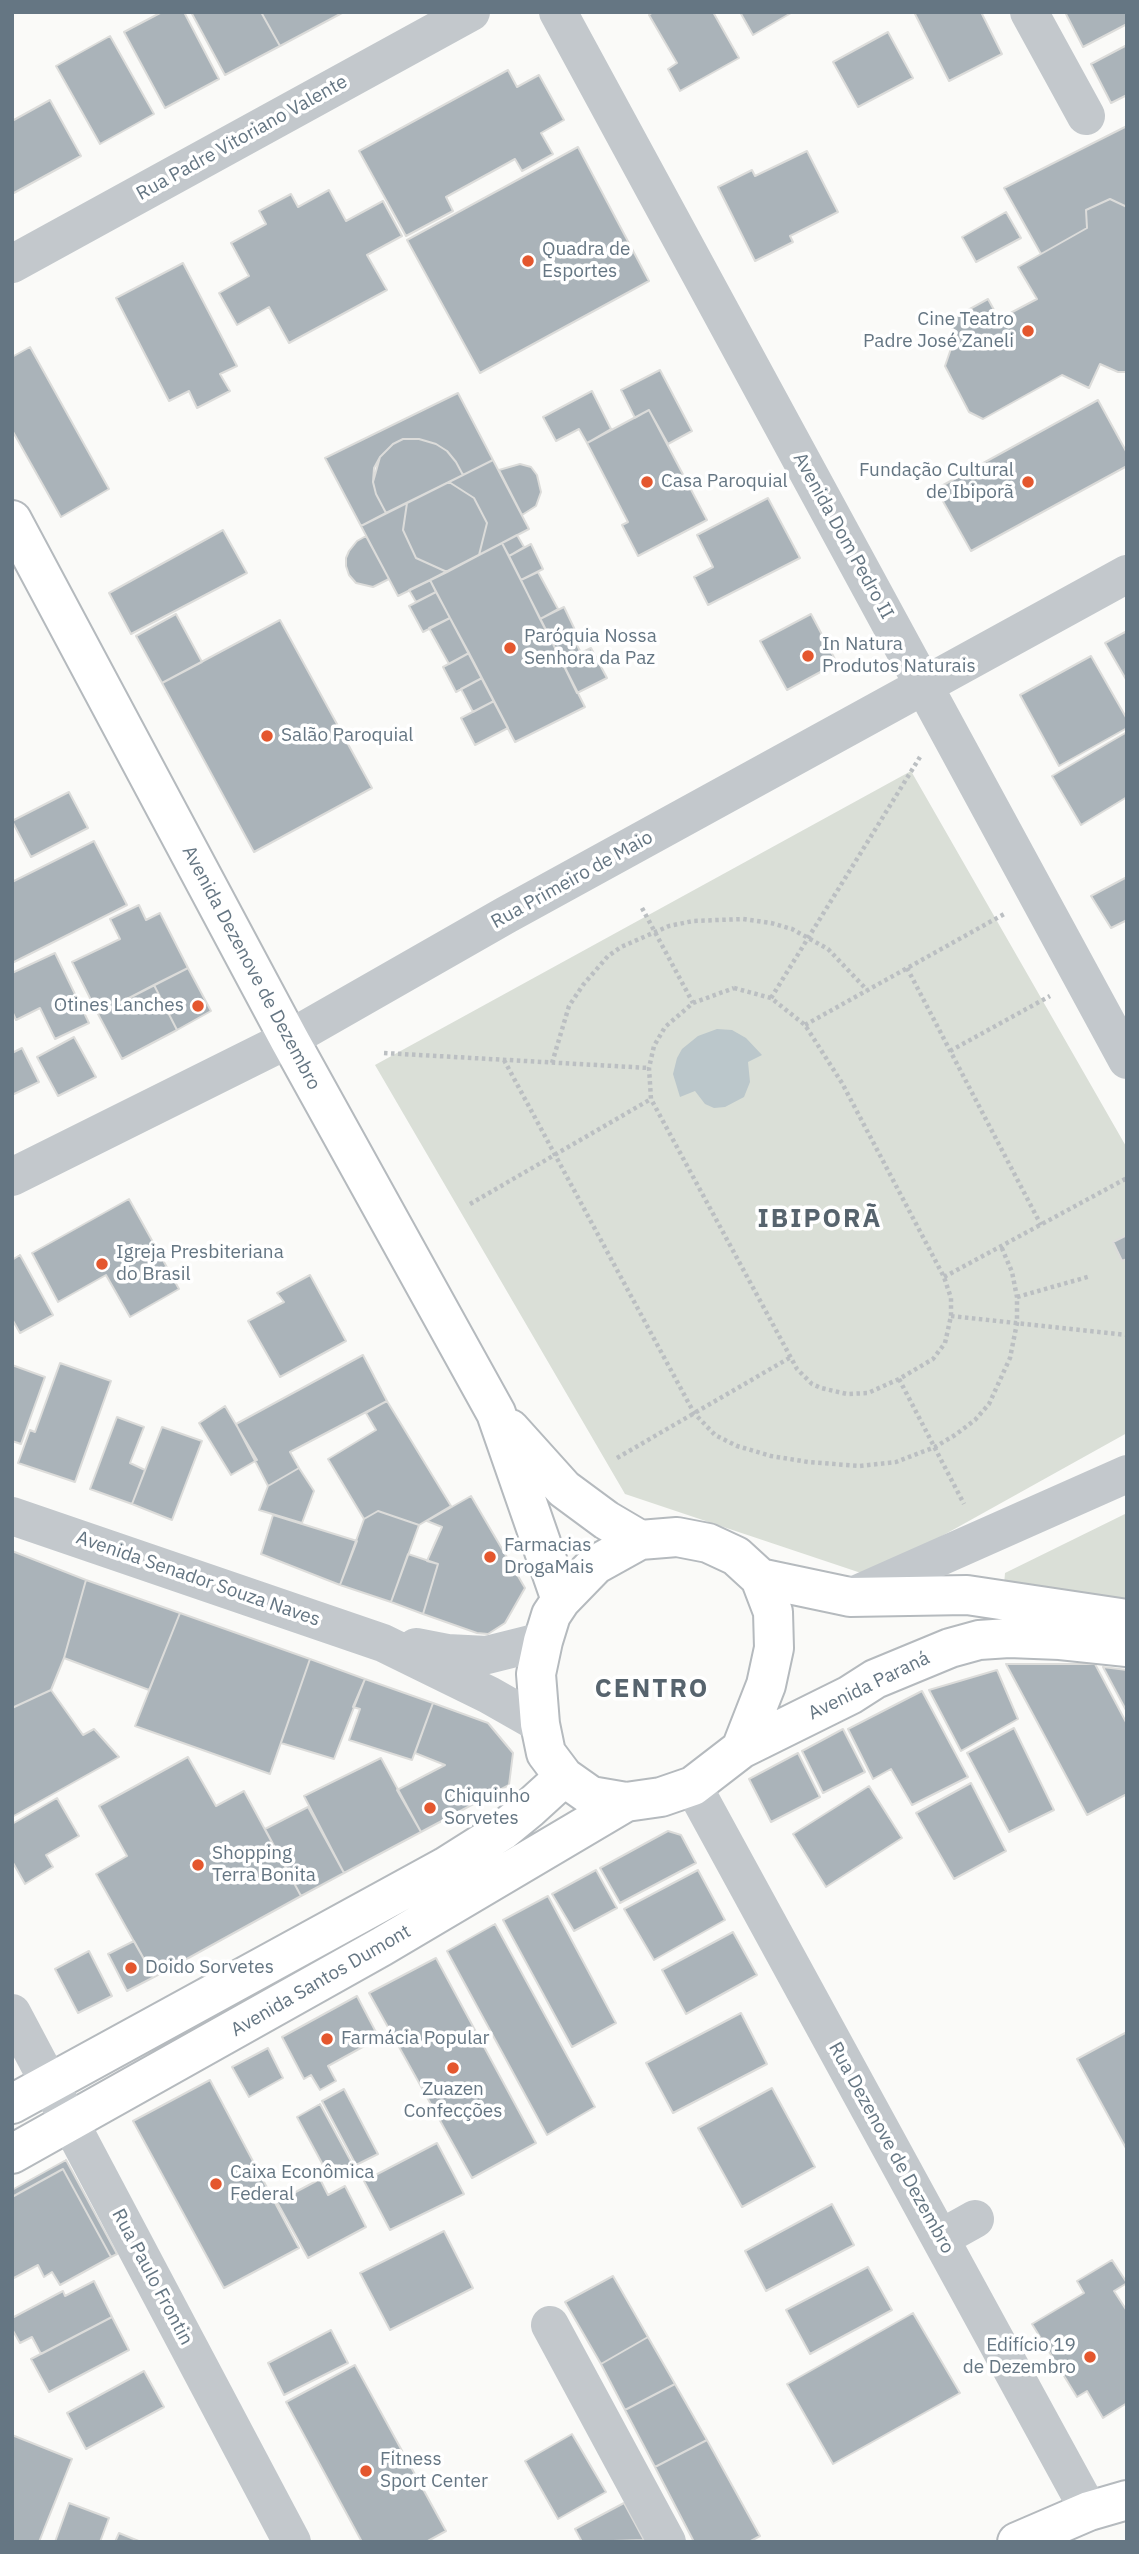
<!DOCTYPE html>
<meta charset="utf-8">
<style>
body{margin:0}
#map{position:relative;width:1139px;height:2554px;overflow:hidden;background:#fafaf8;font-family:"IBM Plex Sans",sans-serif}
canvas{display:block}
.frame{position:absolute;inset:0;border:14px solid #657683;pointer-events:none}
</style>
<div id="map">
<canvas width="1139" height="2554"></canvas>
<div class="frame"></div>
</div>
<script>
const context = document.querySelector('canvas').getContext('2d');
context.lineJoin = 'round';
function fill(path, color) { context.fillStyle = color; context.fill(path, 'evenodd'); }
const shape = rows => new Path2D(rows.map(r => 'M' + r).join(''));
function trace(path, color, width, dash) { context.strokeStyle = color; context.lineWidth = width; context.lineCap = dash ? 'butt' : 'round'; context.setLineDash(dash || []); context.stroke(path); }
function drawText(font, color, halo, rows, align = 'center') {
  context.font = font + ' "IBM Plex Sans",sans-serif'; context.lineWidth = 7; context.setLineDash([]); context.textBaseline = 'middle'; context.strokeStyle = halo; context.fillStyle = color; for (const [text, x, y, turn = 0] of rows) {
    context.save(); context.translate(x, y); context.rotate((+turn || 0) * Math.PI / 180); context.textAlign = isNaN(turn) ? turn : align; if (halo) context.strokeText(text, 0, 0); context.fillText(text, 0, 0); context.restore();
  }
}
fill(shape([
 [911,771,1127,1148,1127,1433,870,1576,625,1494,375,1065],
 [1127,1513,1127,1604,1004,1585,1005,1573]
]), '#dadfd7');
fill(shape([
 [717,1029,732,1030,746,1038,762,1055,748,1062,750,1082,744,1097,725,1107,714,1108,705,1104,695,1091,680,1097,673,1074,677,1058,682,1049,698,1036]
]), '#bbc7cb');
const building = shape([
 [162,12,184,12,219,79,165,108,124,32,162,12],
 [191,12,261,12,280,46,225,75,191,12],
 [261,12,341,12,342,13,280,46,261,12],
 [653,12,713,12,739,58,680,91,668,69,677,63,649,15,653,12],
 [740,12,790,12,791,13,753,35,740,12],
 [914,12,981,12,1002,54,949,81,914,12],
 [1065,12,1127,12,1127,24,1083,47,1065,12],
 [888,32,913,78,858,107,833,62,888,32],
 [110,36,154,114,100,144,56,66,110,36],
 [1127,45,1127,95,1111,103,1091,64,1127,45],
 [508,70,517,87,539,75,564,120,541,133,553,154,522,171,515,159,446,197,453,211,406,236,359,151,508,70],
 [50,100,81,156,12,194,12,121,50,100],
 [1127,126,1127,207,1110,199,1086,210,1087,228,1041,254,1004,188,1127,126],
 [578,147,649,281,480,373,407,240,578,147],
 [807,151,838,212,790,236,793,242,755,261,718,187,752,170,755,176,807,151],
 [329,190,346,221,383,201,402,236,367,255,387,290,289,343,269,307,237,325,219,293,249,276,231,243,266,224,259,211,291,194,298,207,329,190],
 [1110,199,1127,207,1127,372,1118,372,1100,364,1089,388,1062,375,983,419,969,412,945,366,956,334,948,321,988,299,999,319,1037,299,1018,267,1087,228,1086,210,1110,199],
 [1006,212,1021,238,976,262,962,237,1006,212],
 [183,263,237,366,220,374,230,391,197,408,189,391,169,401,116,298,183,263],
 [30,347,109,489,61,517,12,430,12,357,30,347],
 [660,370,692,431,668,444,649,410,635,418,621,390,660,370],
 [592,391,611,429,587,443,579,429,556,441,543,417,592,391],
 [458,393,493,460,463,475,456,462,447,451,436,444,419,439,403,439,393,444,380,457,373,482,376,494,386,513,361,526,325,458,458,393],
 [1098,400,1127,453,1127,466,971,551,936,489,1098,400],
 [649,410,707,520,638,556,622,525,628,522,587,443,649,410],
 [403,439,419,439,436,444,447,451,456,462,463,475,386,513,376,494,373,482,374,468,380,457,393,444,403,439],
 [493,460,529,529,479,555,487,523,474,498,449,482,493,460],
 [520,464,531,467,537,475,541,492,536,506,522,515,499,470,520,464],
 [449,482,474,498,487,523,479,555,447,572,416,558,403,530,407,503,449,482],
 [768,498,800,558,708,605,694,577,713,567,697,535,768,498],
 [407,503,403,530,416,558,447,572,398,596,361,526,407,503],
 [223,530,247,573,131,634,109,593,223,530],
 [517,535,524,547,509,556,502,543,517,535],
 [366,536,389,579,373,587,356,583,349,575,346,566,346,558,349,551,357,541,366,536],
 [502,543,585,707,515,742,430,580,502,543],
 [531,544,543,569,521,580,509,556,531,544],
 [538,572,558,609,540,619,521,580,538,572],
 [430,580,436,592,416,602,409,590,430,580],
 [436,592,450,618,423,632,409,606,436,592],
 [564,607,575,630,552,642,540,619,564,607],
 [176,614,202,662,162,683,136,636,176,614],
 [811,614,837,663,787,690,760,641,811,614],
 [450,618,469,653,449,664,429,628,450,618],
 [280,620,372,788,254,852,162,683,280,620],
 [1127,631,1127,681,1105,643,1127,631],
 [571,633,581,653,562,662,552,642,571,633],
 [591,648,607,678,577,693,562,662,591,648],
 [469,653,482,678,456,692,443,667,469,653],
 [1091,656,1127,719,1127,728,1059,766,1020,695,1091,656],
 [482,678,494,701,473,712,461,689,482,678],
 [494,701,508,728,475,745,461,718,494,701],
 [1127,732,1127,797,1081,825,1052,776,1127,732],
 [69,792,88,828,31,857,12,821,69,792],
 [94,841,127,905,12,963,12,882,94,841],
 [1127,877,1127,920,1111,928,1091,896,1127,877],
 [139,905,146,920,160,913,188,968,98,1014,72,962,120,939,110,919,139,905],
 [55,953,89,1023,55,1039,40,1008,16,1020,12,1011,12,973,55,953],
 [188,968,211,1011,177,1030,154,985,188,968],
 [154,985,177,1030,122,1059,98,1014,154,985],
 [74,1037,96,1077,58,1096,37,1057,74,1037],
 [22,1048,39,1082,12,1095,12,1053,22,1048],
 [129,1199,179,1289,130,1317,106,1275,58,1302,32,1253,129,1199],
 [1127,1235,1127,1259,1122,1261,1113,1242,1127,1235],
 [20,1255,53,1315,20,1333,12,1319,12,1260,20,1255],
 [310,1275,346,1341,280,1377,248,1321,284,1302,277,1293,310,1275],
 [363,1355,387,1401,290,1452,299,1468,268,1486,236,1424,363,1355],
 [60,1363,111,1381,75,1482,18,1463,30,1430,35,1432,60,1363],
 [12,1365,45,1377,21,1444,12,1441,12,1365],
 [387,1401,451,1506,419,1525,378,1511,364,1519,328,1459,376,1430,366,1413,387,1401],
 [225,1406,257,1460,231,1475,199,1423,225,1406],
 [117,1417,144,1427,130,1463,145,1470,132,1504,90,1489,117,1417],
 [162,1427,202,1441,172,1520,132,1504,162,1427],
 [299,1468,314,1491,302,1523,259,1510,268,1486,299,1468],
 [471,1496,525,1588,505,1623,488,1634,477,1633,423,1614,438,1564,427,1561,442,1527,427,1521,471,1496],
 [378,1511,419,1525,391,1602,340,1585,364,1519,378,1511],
 [273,1515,357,1541,340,1585,261,1554,273,1515],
 [12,1551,86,1580,64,1658,51,1690,12,1708,12,1551],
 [408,1554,438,1564,423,1614,391,1602,408,1554],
 [86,1580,180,1613,149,1690,64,1658,86,1580],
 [180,1613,310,1659,270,1774,135,1726,180,1613],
 [310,1659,365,1679,334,1759,281,1743,310,1659],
 [1006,1664,1095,1664,1127,1724,1127,1794,1087,1815,1006,1664],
 [1103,1667,1127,1670,1127,1712,1103,1667],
 [997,1670,1018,1719,961,1751,929,1690,997,1670],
 [365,1679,433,1703,412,1760,349,1740,360,1709,353,1707,365,1679],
 [51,1690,83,1735,94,1729,119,1757,12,1817,12,1708,51,1690],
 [922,1691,968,1777,912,1805,891,1769,873,1779,848,1729,922,1691],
 [433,1703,488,1723,513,1753,509,1785,421,1832,397,1790,445,1765,415,1753,433,1703],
 [1014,1728,1054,1810,1009,1832,967,1753,1014,1728],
 [843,1729,865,1772,823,1793,802,1751,843,1729],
 [798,1753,820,1797,771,1822,749,1779,798,1753],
 [188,1757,216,1806,244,1791,301,1896,154,1977,96,1874,127,1856,99,1806,188,1757],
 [381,1758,421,1832,344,1873,304,1796,381,1758],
 [971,1783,1006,1851,954,1879,916,1813,971,1783],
 [869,1786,902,1838,826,1887,793,1834,869,1786],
 [57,1798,79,1836,46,1855,53,1867,25,1884,12,1861,12,1824,57,1798],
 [308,1807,344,1873,301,1896,265,1829,308,1807],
 [668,1831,681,1835,696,1863,620,1903,600,1868,668,1831],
 [596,1870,617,1908,574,1931,552,1894,596,1870],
 [698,1870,725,1920,654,1960,624,1909,698,1870],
 [548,1896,616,2023,572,2047,503,1920,548,1896],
 [495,1924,595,2107,547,2135,447,1951,495,1924],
 [733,1932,757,1975,686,2014,662,1970,733,1932],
 [134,1941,154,1977,127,1991,108,1954,134,1941],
 [89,1951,112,1996,78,2013,55,1969,89,1951],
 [436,1958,536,2143,472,2178,369,1993,436,1958],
 [357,1996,379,2038,328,2066,336,2081,320,2090,311,2075,304,2079,282,2037,357,1996],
 [741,2013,767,2064,673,2113,646,2063,741,2013],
 [1127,2032,1127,2150,1077,2059,1127,2032],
 [268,2048,283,2078,249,2097,232,2067,268,2048],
 [210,2080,299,2248,224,2288,133,2121,210,2080],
 [772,2088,815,2167,742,2207,698,2128,772,2088],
 [344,2089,378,2154,356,2165,322,2101,344,2089],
 [320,2104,353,2165,330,2178,297,2117,320,2104],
 [437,2143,464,2194,390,2230,364,2181,437,2143],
 [66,2160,117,2254,111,2257,63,2169,12,2197,12,2190,66,2160],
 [63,2169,111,2257,60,2285,52,2272,44,2277,38,2265,12,2279,12,2197,63,2169],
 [320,2179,328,2195,345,2186,366,2227,308,2258,277,2202,320,2179],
 [832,2204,854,2245,766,2291,745,2251,832,2204],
 [444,2231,473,2288,390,2330,360,2273,444,2231],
 [1112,2260,1127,2283,1114,2291,1127,2311,1127,2403,1103,2418,1087,2391,1077,2397,1032,2324,1084,2293,1077,2281,1112,2260],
 [868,2267,892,2310,810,2354,786,2310,868,2267],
 [613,2276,648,2337,601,2364,565,2302,613,2276],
 [94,2281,112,2317,41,2354,32,2337,20,2343,12,2329,12,2318,63,2291,65,2296,94,2281],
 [913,2313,960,2393,833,2464,787,2384,913,2313],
 [112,2317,129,2350,49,2392,31,2359,112,2317],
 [331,2330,348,2363,284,2395,268,2363,331,2330],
 [648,2337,675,2384,625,2410,601,2364,648,2337],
 [355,2365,446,2531,426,2542,362,2542,286,2402,355,2365],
 [144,2371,164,2407,86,2449,67,2413,144,2371],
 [675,2384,707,2440,655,2467,625,2410,675,2384],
 [572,2434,606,2492,558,2519,525,2461,572,2434],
 [12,2435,72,2459,39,2542,12,2542,12,2435],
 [707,2440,760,2536,749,2542,694,2542,655,2467,707,2440],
 [69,2503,109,2518,100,2542,55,2542,69,2503],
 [624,2503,644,2540,582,2542,575,2529,624,2503],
 [119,2533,141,2542,115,2542,119,2533]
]);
fill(building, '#aab3b9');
trace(building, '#dcdcda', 2);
const major = shape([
 [12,520,289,1039,496,1413,561,1600],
 [510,1429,564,1489,606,1520,640,1540],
 [760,1578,850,1597,967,1595,1127,1619],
 [741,1749,766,1685,774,1648,773,1612,760,1578,736,1556,708,1543,677,1537,640,1540,595,1565,561,1600,551,1615,543,1641,536,1674,540,1724,546,1753,564,1777,591,1796,626,1802,661,1797,693,1786,741,1749,850,1695,875,1679,950,1648,979,1640,1009,1638,1060,1640,1127,1647],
 [12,2104,445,1867,502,1831,530,1808,564,1777],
 [12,2154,381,1947,626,1802],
 [1017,2542,1089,2511,1127,2500]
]);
trace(major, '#b5babe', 42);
trace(shape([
 [642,908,693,1003],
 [907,968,1041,1225],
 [734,988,771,998,805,1025,842,1083,944,1277,951,1298,951,1316,945,1343,933,1359,899,1379,868,1393,847,1394,821,1388,812,1384,797,1369,651,1099,649,1068,654,1046,665,1027,693,1003,734,988],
 [771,998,920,757],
 [805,1025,1006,913],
 [950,1051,1050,996],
 [384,1053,649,1068],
 [504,1060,694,1413,715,1435,737,1446,771,1456,808,1462,860,1466,896,1462,935,1447,955,1435,975,1420,989,1404,1010,1358,1017,1323,1017,1297,1012,1272,1001,1246],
 [552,1063,569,1006,583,985,608,956,621,947,669,926,693,921,743,919,771,923,792,929,828,949,867,990],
 [470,1204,651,1099],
 [944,1277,1127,1178],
 [1017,1297,1091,1276],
 [951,1316,1127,1335],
 [899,1379,964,1504],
 [617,1458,791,1357]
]), '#bbbfc2', 4.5, [3.5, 3.5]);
trace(shape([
 [558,12,1127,1060],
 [1029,12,1086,116],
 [12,264,471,12],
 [12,1177,289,1039,506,915,1127,574],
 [12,1516,383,1643,489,1695,540,1724],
 [850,1597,1127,1474],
 [416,1647,447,1653,487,1655,543,1641],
 [693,1786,1089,2511],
 [12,2013,292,2542],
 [941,2238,975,2219],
 [550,2325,667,2542]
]), '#c3c8cc', 38);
trace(major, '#fff', 38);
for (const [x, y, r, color] of [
 [528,261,7,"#e4572e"],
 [1028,331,7,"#e4572e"],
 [647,482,7,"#e4572e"],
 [1028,482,7,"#e4572e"],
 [510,648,7,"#e4572e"],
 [808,656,7,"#e4572e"],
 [267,736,7,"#e4572e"],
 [198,1006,7,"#e4572e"],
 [102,1264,7,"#e4572e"],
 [490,1557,7,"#e4572e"],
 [430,1808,7,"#e4572e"],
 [198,1865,7,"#e4572e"],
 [131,1968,7,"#e4572e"],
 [327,2039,7,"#e4572e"],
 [453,2068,7,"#e4572e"],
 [216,2184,7,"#e4572e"],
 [1090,2357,7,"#e4572e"],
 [366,2471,7,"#e4572e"]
]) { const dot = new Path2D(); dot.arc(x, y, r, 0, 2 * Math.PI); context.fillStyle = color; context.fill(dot); trace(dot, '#fff', 2.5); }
drawText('19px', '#657683', '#fff', [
 ["Rua Padre Vitoriano Valente",242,138,-29],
 ["Avenida Dom Pedro II",843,536,61],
 ["Rua Primeiro de Maio",572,880,-29],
 ["Avenida Dezenove de Dezembro",251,968,62],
 ["Avenida Senador Souza Naves",198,1579,19],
 ["Avenida Paraná",869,1686,-26],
 ["Avenida Santos Dumont",321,1981,-30],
 ["Rua Dezenove de Dezembro",891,2148,61],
 ["Rua Paulo Frontin",152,2277,62]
]);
drawText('19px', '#657683', '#fff', [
 ["Quadra de",542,250],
 ["Esportes",542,272],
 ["Cine Teatro",1014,320,"right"],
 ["Padre José Zaneli",1014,342,"right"],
 ["Fundação Cultural",1014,471,"right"],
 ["de Ibiporã",1014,493,"right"],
 ["Casa Paroquial",661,482],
 ["Paróquia Nossa",524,637],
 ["Senhora da Paz",524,659],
 ["In Natura",822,645],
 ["Produtos Naturais",822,667],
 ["Salão Paroquial",281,736],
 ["Otines Lanches",184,1006,"right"],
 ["Igreja Presbiteriana",116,1253],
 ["do Brasil",116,1275],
 ["Farmacias",504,1546],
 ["DrogaMais",504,1568],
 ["Chiquinho",444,1797],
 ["Sorvetes",444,1819],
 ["Shopping",212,1854],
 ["Terra Bonita",212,1876],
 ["Doido Sorvetes",145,1968],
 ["Farmácia Popular",341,2039],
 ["Zuazen",453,2090,"center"],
 ["Confecções",453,2112,"center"],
 ["Caixa Econômica",230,2173],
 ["Federal",230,2195],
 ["Edifício 19",1076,2346,"right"],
 ["de Dezembro",1076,2368,"right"],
 ["Fitness",380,2460],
 ["Sport Center",380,2482]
], 'left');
context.letterSpacing = '2px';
drawText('bold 26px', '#57646e', '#fff', [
 ["IBIPORÃ",820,1219],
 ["CENTRO",652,1689]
]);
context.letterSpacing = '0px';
</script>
